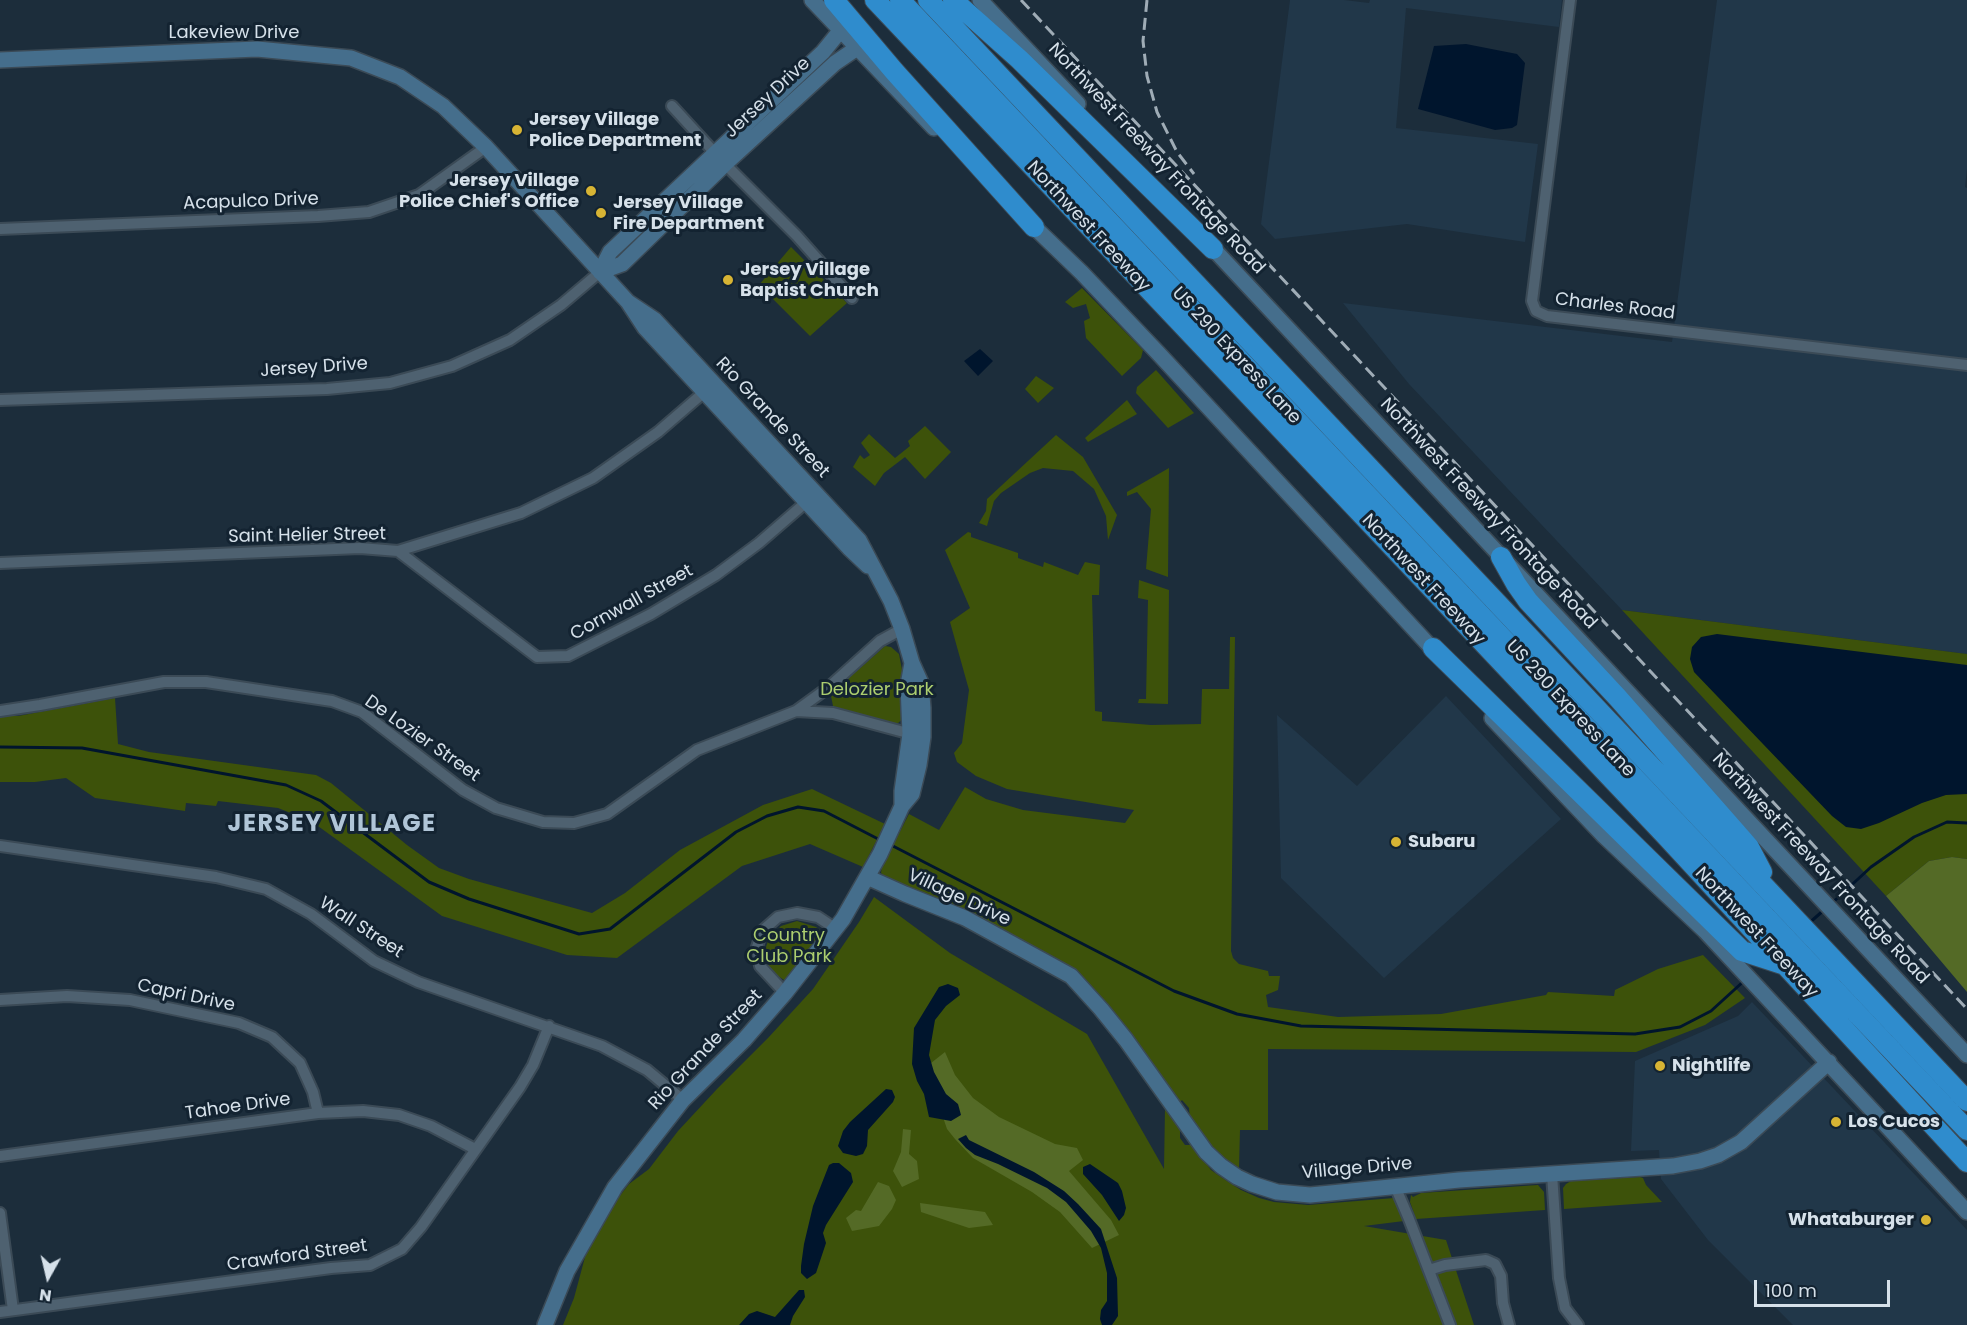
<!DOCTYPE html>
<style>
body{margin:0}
#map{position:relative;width:1967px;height:1325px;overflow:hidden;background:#1c2d3b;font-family:Poppins,sans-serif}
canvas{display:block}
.north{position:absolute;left:18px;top:1247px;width:60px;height:60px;-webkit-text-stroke:4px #132331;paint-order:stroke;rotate:188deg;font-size:16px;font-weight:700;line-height:24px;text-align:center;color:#d6e1ea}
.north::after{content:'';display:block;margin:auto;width:21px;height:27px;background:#d6e1ea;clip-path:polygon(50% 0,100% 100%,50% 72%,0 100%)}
.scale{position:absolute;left:1754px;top:1280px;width:136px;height:27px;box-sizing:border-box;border:3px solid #d6e1ea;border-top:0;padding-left:8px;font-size:18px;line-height:21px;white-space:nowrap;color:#d6e1ea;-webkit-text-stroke:4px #132331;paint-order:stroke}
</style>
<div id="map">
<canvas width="1967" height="1325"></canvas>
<div class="north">N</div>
<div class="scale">100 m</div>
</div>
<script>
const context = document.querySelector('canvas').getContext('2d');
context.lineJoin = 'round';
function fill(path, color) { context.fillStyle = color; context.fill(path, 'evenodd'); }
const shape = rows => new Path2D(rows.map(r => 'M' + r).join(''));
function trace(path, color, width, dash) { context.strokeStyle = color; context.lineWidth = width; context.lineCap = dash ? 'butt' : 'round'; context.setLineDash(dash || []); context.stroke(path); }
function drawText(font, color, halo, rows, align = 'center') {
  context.font = font + ' Poppins,sans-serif'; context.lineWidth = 6; context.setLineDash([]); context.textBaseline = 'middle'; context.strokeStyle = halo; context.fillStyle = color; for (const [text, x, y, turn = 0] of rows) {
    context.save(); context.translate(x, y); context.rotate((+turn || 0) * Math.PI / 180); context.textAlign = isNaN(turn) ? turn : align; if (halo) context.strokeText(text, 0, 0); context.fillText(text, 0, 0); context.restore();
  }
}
fill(shape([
 [1290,0,1344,0,1369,3,1370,0,1562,0,1559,27,1406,8,1396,128,1538,144,1525,242,1407,224,1275,239,1261,224],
 [1717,0,1967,0,1967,169,1965,187,1967,188,1967,654,1622,610,1409,384,1343,303,1672,342],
 [1446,696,1561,819,1384,978,1281,878,1277,715,1357,786],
 [1752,1002,1967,1230,1967,1325,1793,1325,1708,1240,1661,1179,1659,1150,1631,1151,1635,1061,1738,1016]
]), '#213749');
fill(shape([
 [791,247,847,303,810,336,759,285],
 [1082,288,1143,350,1141,358,1122,376,1086,338,1084,321,1090,318,1086,304,1073,308,1065,302],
 [1156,370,1194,413,1168,428,1136,393,1137,387],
 [1036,376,1054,388,1038,403,1025,389],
 [1127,400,1137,414,1088,442,1085,438],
 [925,426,951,452,925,479,905,457,884,473,875,486,853,467,860,455,864,459,870,455,861,443,869,434,895,458,910,446,908,441],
 [1056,435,1083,457,1117,515,1108,540,1106,516,1094,489,1073,471,1043,468,1030,473,1001,493,994,501,987,526,979,523,986,511,987,499],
 [1169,468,1168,577,1146,569,1151,509,1137,492,1127,496,1127,492],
 [968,532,971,533,971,537,1018,553,1018,558,1043,567,1044,562,1078,575,1085,562,1100,565,1099,595,1092,595,1095,711,1102,712,1102,721,1151,725,1201,724,1202,689,1229,689,1230,637,1235,637,1231,951,1233,958,1239,964,1268,971,1269,976,1280,976,1278,990,1266,995,1268,1007,1338,1017,1441,1014,1546,995,1548,992,1614,996,1615,990,1658,969,1703,955,1745,998,1705,1025,1636,1052,1268,1049,1268,1130,1240,1130,1239,1169,1223,1158,1207,1143,1190,1120,1189,1108,1182,1100,1179,1103,1176,1103,1098,993,1080,976,1063,962,1045,952,989,923,886,878,881,873,882,866,909,814,939,830,965,787,986,799,1023,810,1125,823,1134,810,1007,789,976,776,957,762,954,753,962,743,969,690,950,622,970,608,945,550],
 [1139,580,1169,590,1168,704,1138,703,1139,699,1146,699,1148,600,1138,598],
 [1622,610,1967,654,1967,859,1952,857,1929,861,1886,896],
 [885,646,891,647,899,654,903,675,905,717,897,724,890,723,833,706,831,696,833,692],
 [115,698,118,744,149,752,316,775,331,783,407,845,439,868,469,879,592,913,625,893,680,850,763,805,812,789,885,824,863,867,810,844,742,866,617,958,567,955,442,916,311,821,278,808,218,801,216,806,186,803,185,811,95,798,66,778,35,782,0,782,0,716,18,716],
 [874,897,950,953,1087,1034,1164,1169,1165,1108,1180,1128,1180,1138,1185,1145,1193,1145,1211,1170,1224,1179,1241,1190,1259,1198,1274,1202,1308,1205,1394,1198,1404,1221,1364,1226,1446,1240,1474,1325,563,1325,574,1298,588,1246,615,1202,629,1184,649,1169,678,1131,717,1089,768,1038,813,989,859,922],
 [797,921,816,927,820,930,822,937,789,979,784,980,772,972,767,964,766,947,769,938,781,926],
 [1640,1177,1643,1178,1646,1185,1662,1202,1564,1209,1563,1188,1566,1184,1571,1181],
 [1538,1185,1544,1192,1545,1210,1416,1219,1410,1202,1411,1195,1413,1197,1421,1193]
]), '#3d520a');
fill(shape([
 [1952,857,1967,859,1967,992,1886,896,1929,861],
 [945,1052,955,1075,973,1098,999,1117,1055,1144,1077,1148,1083,1160,1069,1171,1111,1220,1119,1235,1092,1248,1060,1212,1032,1192,973,1158,955,1139,947,1129,926,1067],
 [903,1129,911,1130,909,1154,917,1161,919,1179,902,1187,893,1171,901,1152],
 [878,1182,889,1186,896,1200,892,1209,879,1226,852,1231,846,1218,856,1210,861,1211],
 [920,1203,985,1212,993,1225,969,1228,921,1212]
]), '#546a26');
fill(shape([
 [1466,44,1517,54,1525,63,1517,125,1512,128,1495,130,1418,109,1434,46],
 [980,349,993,361,978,376,964,361],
 [1717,634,1967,665,1967,794,1946,795,1922,803,1879,823,1861,829,1846,827,1832,816,1694,672,1690,659,1692,647,1701,637],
 [948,984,958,988,960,995,946,1006,935,1020,929,1055,934,1072,946,1094,958,1104,961,1115,951,1121,929,1117,924,1094,917,1081,912,1064,914,1028,939,987],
 [886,1089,892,1090,895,1097,893,1102,868,1130,867,1146,863,1154,856,1156,843,1153,838,1146,843,1131,850,1122],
 [966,1135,969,1140,1034,1172,1064,1191,1078,1204,1101,1229,1117,1278,1118,1316,1112,1325,1102,1325,1100,1319,1101,1310,1107,1301,1107,1273,1101,1248,1091,1231,1066,1202,1047,1188,998,1164,975,1155,966,1148,958,1139],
 [833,1163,839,1163,851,1173,853,1182,826,1225,823,1233,826,1243,816,1273,807,1279,801,1273,801,1266,804,1244,813,1206,829,1165],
 [1090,1164,1118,1183,1122,1191,1126,1208,1124,1215,1119,1221,1102,1195,1083,1174,1083,1167],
 [799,1290,804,1290,805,1297,793,1316,790,1325,739,1325,749,1314,757,1311,775,1317]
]), '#00152d');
trace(shape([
 [0,747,82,748,286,785,321,801,429,882,469,899,579,934,610,929,736,832,767,816,798,807,824,811,882,841],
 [891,845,1174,991,1237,1014,1301,1026,1635,1034,1680,1027,1711,1011,1745,980],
 [1831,904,1871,867,1914,837,1947,822,1967,823],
 [1808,924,1824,910]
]), '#00152d', 3);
const street = shape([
 [1570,0,1532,301,1536,311,1547,316,1967,365],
 [672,106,725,164,797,236,852,298],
 [0,229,318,216,369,212,419,195,486,147],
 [0,400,327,389,390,383,452,366,510,340,561,305,600,272],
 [398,551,537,657,568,656,651,614,716,575,759,543,811,498],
 [0,563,360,548,398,551,521,513,593,478,658,432,709,388],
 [0,711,40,705,164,682,206,682,332,701,362,712,463,790,496,808,543,822,574,823,607,814,697,750,796,711,833,713,915,735],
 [796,711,829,687,880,641,902,629],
 [0,846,216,877,266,889,311,914,374,961,418,982,602,1046,647,1070,683,1100],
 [785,993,760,966,757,947,762,931,778,917,797,913,818,917,836,929],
 [0,1000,67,996,130,1000,239,1023,272,1037,300,1063,313,1092,318,1113],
 [0,1156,318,1113,363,1111,399,1115,431,1126,475,1149],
 [1552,1174,1559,1278,1565,1308,1578,1325],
 [1395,1186,1409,1219,1450,1325],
 [0,1213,13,1310],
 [1429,1270,1445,1265,1486,1260,1495,1264,1501,1276,1503,1303,1509,1325],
 [0,1312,331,1268,370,1265,402,1249,421,1227,520,1087,533,1065,549,1026]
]);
const secondary = shape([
 [812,0,934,128],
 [980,0,1078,104],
 [0,60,257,49,351,58,400,77,443,106,486,147,628,302,645,328,849,548,868,566],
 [1028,221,1082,273,1159,354,1440,657],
 [1207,242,1967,1055],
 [600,272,622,264,725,164,835,63,857,48],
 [600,272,610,252,823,52,840,31],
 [1492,718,1604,836,1705,931,1967,1212],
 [902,806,902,791,910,734,908,685,912,663],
 [867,877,905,894,965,918,1071,976,1101,1009,1126,1040,1206,1152,1221,1166,1237,1177,1252,1184,1277,1192,1310,1195,1331,1193,1459,1180,1673,1166,1700,1161,1718,1155,1741,1142,1829,1062],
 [545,1325,567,1271,615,1187,683,1100,744,1040,785,993,843,919,880,854,902,806,912,794,919,765,923,737,923,708,921,683,912,663,902,629,891,601,859,540,655,320,628,302]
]);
const highway = shape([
 [834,0,894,71,1034,227],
 [875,0,1665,835,1967,1162],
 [900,0,1967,1130],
 [928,0,1967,1101],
 [953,0,1019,59,1213,249],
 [1501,557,1516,584,1528,601,1618,698,1749,847,1762,872],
 [1433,648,1742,951,1782,964]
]);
trace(street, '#3b4a56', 14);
trace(secondary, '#3b4a56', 18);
trace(highway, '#3b4a56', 22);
trace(street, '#4e6170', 10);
trace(secondary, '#456e8c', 15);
trace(highway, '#2f8ccd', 20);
trace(shape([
 [1021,0,1967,1009],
 [1147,0,1143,41,1147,76,1157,112,1177,152,1194,174]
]), '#9facb6', 3, [12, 6]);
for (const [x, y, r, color] of [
 [517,130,6,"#d7b434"],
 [591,191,6,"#d7b434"],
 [601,213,6,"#d7b434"],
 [728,280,6,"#d7b434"],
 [1396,842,6,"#d7b434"],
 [1660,1066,6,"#d7b434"],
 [1836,1122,6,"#d7b434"],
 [1926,1220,6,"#d7b434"]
]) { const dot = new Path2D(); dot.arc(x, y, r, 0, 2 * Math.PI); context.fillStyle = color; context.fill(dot); trace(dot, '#132331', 2); }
drawText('18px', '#d6e1ea', '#132331', [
 ["Lakeview Drive",234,33],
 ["Jersey Drive",768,98,-43],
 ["Northwest Freeway Frontage Road",1156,159,47],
 ["Acapulco Drive",251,202,-2],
 ["Northwest Freeway",1088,227,47],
 ["Charles Road",1615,307,7],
 ["US 290 Express Lane",1236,356,47],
 ["Jersey Drive",314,368,-4],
 ["Rio Grande Street",772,418,47],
 ["Northwest Freeway Frontage Road",1488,514,47],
 ["Saint Helier Street",307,536,-1],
 ["Northwest Freeway",1423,580,47],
 ["Cornwall Street",632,603,-29],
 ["US 290 Express Lane",1570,709,47],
 ["De Lozier Street",422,739,35],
 ["Northwest Freeway Frontage Road",1820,869,47],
 ["Village Drive",959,898,25],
 ["Wall Street",361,928,33],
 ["Northwest Freeway",1756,933,47],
 ["Capri Drive",186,996,12],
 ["Rio Grande Street",706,1050,-47],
 ["Tahoe Drive",238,1107,-8],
 ["Village Drive",1357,1169,-5],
 ["Crawford Street",297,1256,-8]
]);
drawText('bold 18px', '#d6e1ea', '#132331', [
 ["Jersey Village",529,120],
 ["Police Department",529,141],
 ["Jersey Village",579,181,"right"],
 ["Police Chief's Office",579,202,"right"],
 ["Jersey Village",613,203],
 ["Fire Department",613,224],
 ["Jersey Village",740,270],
 ["Baptist Church",740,291],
 ["Subaru",1408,842],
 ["Nightlife",1672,1066],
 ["Los Cucos",1848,1122],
 ["Whataburger",1914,1220,"right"]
], 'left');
drawText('18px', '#acce6f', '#132331', [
 ["Delozier Park",877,690],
 ["Country",789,936],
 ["Club Park",789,957]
]);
context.letterSpacing = '1.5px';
drawText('bold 24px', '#b0c5d7', '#132331', [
 ["JERSEY VILLAGE",332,825]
]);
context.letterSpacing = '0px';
</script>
